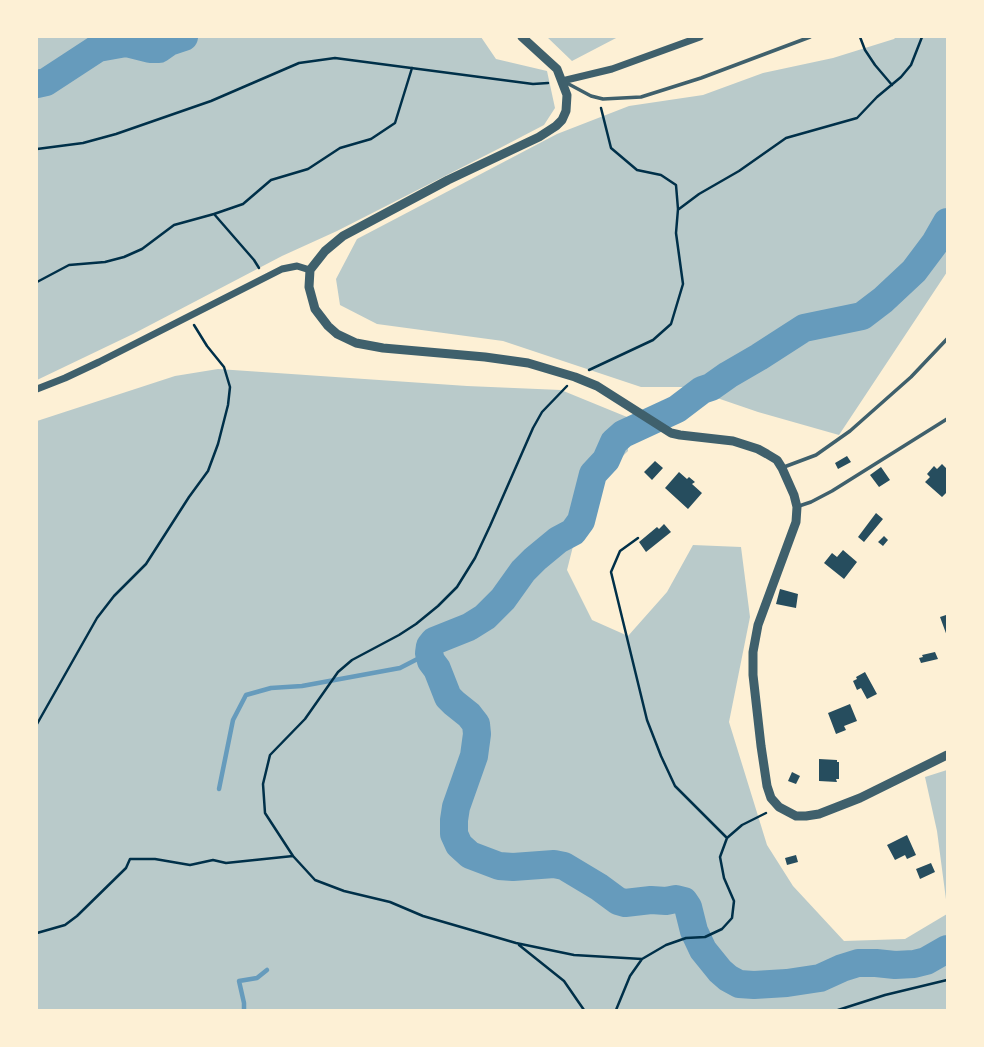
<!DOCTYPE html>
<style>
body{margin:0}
#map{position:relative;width:984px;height:1047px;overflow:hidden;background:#fdf0d5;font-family:"Times New Roman",serif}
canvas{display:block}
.frame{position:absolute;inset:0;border:38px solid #fdf0d5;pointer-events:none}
</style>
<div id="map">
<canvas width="984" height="1047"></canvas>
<div class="frame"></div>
</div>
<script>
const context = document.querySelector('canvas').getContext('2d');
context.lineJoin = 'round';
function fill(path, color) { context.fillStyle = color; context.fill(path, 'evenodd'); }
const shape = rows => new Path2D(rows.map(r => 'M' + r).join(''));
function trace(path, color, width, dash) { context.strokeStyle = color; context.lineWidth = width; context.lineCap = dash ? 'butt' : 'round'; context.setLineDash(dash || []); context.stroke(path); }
fill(shape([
 [37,37,481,37,496,59,547,71,555,108,544,125,500,148,337,231,282,256,133,334,37,380],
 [547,37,618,37,572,61],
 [896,37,947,37,947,272,839,435,758,412,685,387,641,387,503,341,377,324,340,305,336,279,357,239,557,134,629,106,703,95,763,73,833,58,894,39],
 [218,369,467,386,561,390,627,417,628,451,587,491,567,570,592,620,628,636,667,592,693,545,741,547,750,617,729,722,767,845,793,886,844,941,905,939,947,914,947,1010,37,1010,37,421,175,376],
 [947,770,947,907,937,831,925,777]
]), '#b9caca');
trace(shape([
 [219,789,233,720,246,695,271,688,302,686,400,668,429,653],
 [244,1010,244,1003,239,981,257,978,267,970]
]), '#669bbc', 4.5);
trace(shape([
 [37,84,46,82,98,48,126,43,150,49,159,49,169,42,184,37],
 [947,222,935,243,914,271,883,300,862,316,804,328,759,357,728,375,711,387,702,390,677,409,623,434,614,442,606,460,593,474,581,521,573,532,558,540,535,559,523,571,503,599,485,617,469,627,434,641,430,646,429,653,431,661,437,669,448,697,454,703,469,715,476,724,477,734,474,756,456,807,454,820,454,834,459,845,470,855,499,866,513,867,554,864,564,866,599,887,618,901,625,903,651,900,666,901,676,899,684,901,688,907,694,931,703,950,720,971,728,978,739,984,754,985,787,983,820,978,842,968,858,963,876,963,895,965,914,964,926,961,947,949]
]), '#669bbc', 28);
fill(shape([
 [847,456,851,462,838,469,835,463],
 [655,461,663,468,652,480,644,472],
 [942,464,947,469,947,492,942,497,925,482,930,477,927,474,934,466,937,469],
 [881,467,890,480,879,487,870,475],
 [679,472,687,479,689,477,695,482,692,484,702,493,688,509,665,488],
 [876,513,883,519,864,542,858,537],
 [664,524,671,532,646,552,639,542,657,527,659,529],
 [884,536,888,540,883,546,878,542],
 [843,550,857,562,844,579,824,563,832,553,837,557],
 [780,589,798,594,796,608,776,604],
 [946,615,947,618,947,636,940,617],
 [935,652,938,659,921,663,919,658,923,657,922,655],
 [865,672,877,694,867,699,861,688,857,690,853,681,857,679,856,677],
 [850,704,857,721,844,726,846,730,836,734,828,713],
 [819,759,837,760,837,762,839,762,839,779,836,779,837,782,819,781],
 [792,772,800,776,796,784,788,781],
 [907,835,916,855,907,859,905,855,895,860,887,845],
 [796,855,798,862,787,865,785,858],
 [931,863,935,872,920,879,916,869]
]), '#264d5e');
trace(shape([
 [860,37,865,50,875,65,892,85],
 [37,149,83,143,116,134,211,101,299,63,335,58,533,84,548,83],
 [679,209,699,194,739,171,786,138,857,118,877,97,901,77,911,65,922,37],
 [214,214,243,204,271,180,308,169,340,148,371,139,395,123,412,68],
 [37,282,69,265,105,262,124,257,142,249,174,225,214,214,254,260,259,268],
 [589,370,653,340,671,324,683,284,676,233,678,209,676,185,661,175,637,170,611,148,601,108],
 [567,386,542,412,533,428,490,526,475,558,457,587,438,606,416,624,399,635,352,660,338,672,305,719,270,755,263,784,265,813,293,856,315,880,344,891,390,902,423,916,516,943,574,955,642,959],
 [638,538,620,551,611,572,647,720,661,756,675,786,727,838],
 [37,724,97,618,114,596,146,564,189,497,208,471,218,444,228,405,230,387,224,367,207,346,194,325],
 [37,933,65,925,77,916,126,868,130,859,155,859,190,865,213,860,226,863,293,856],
 [519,945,564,981,584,1010],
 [616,1010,630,976,642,959,666,945,686,938,705,937,722,929,732,918,734,901,724,878,720,857,727,838,742,825,766,813],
 [838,1010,885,995,947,980]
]), '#003049', 2.5);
trace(shape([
 [563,81,591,96,603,99,641,97,701,78,810,37],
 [784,467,816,455,850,431,911,377,947,339],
 [799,506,811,502,832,491,947,419]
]), '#3f606c', 3.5);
trace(shape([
 [562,81,612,69,700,37],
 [37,389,65,378,99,362,282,269,297,266,310,270]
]), '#3f606c', 7);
trace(shape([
 [522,37,557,69,567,95,566,111,562,120,556,126,539,137,448,180,343,236,325,251,310,270,309,287,315,309,328,326,337,334,356,343,383,348,485,357,528,363,575,377,597,386,671,433,680,435,733,441,758,449,767,454,777,460,782,468,794,495,797,507,796,522,758,625,753,652,753,675,761,746,767,786,771,798,779,807,796,816,806,816,819,814,860,798,947,755]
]), '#3f606c', 9);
</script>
